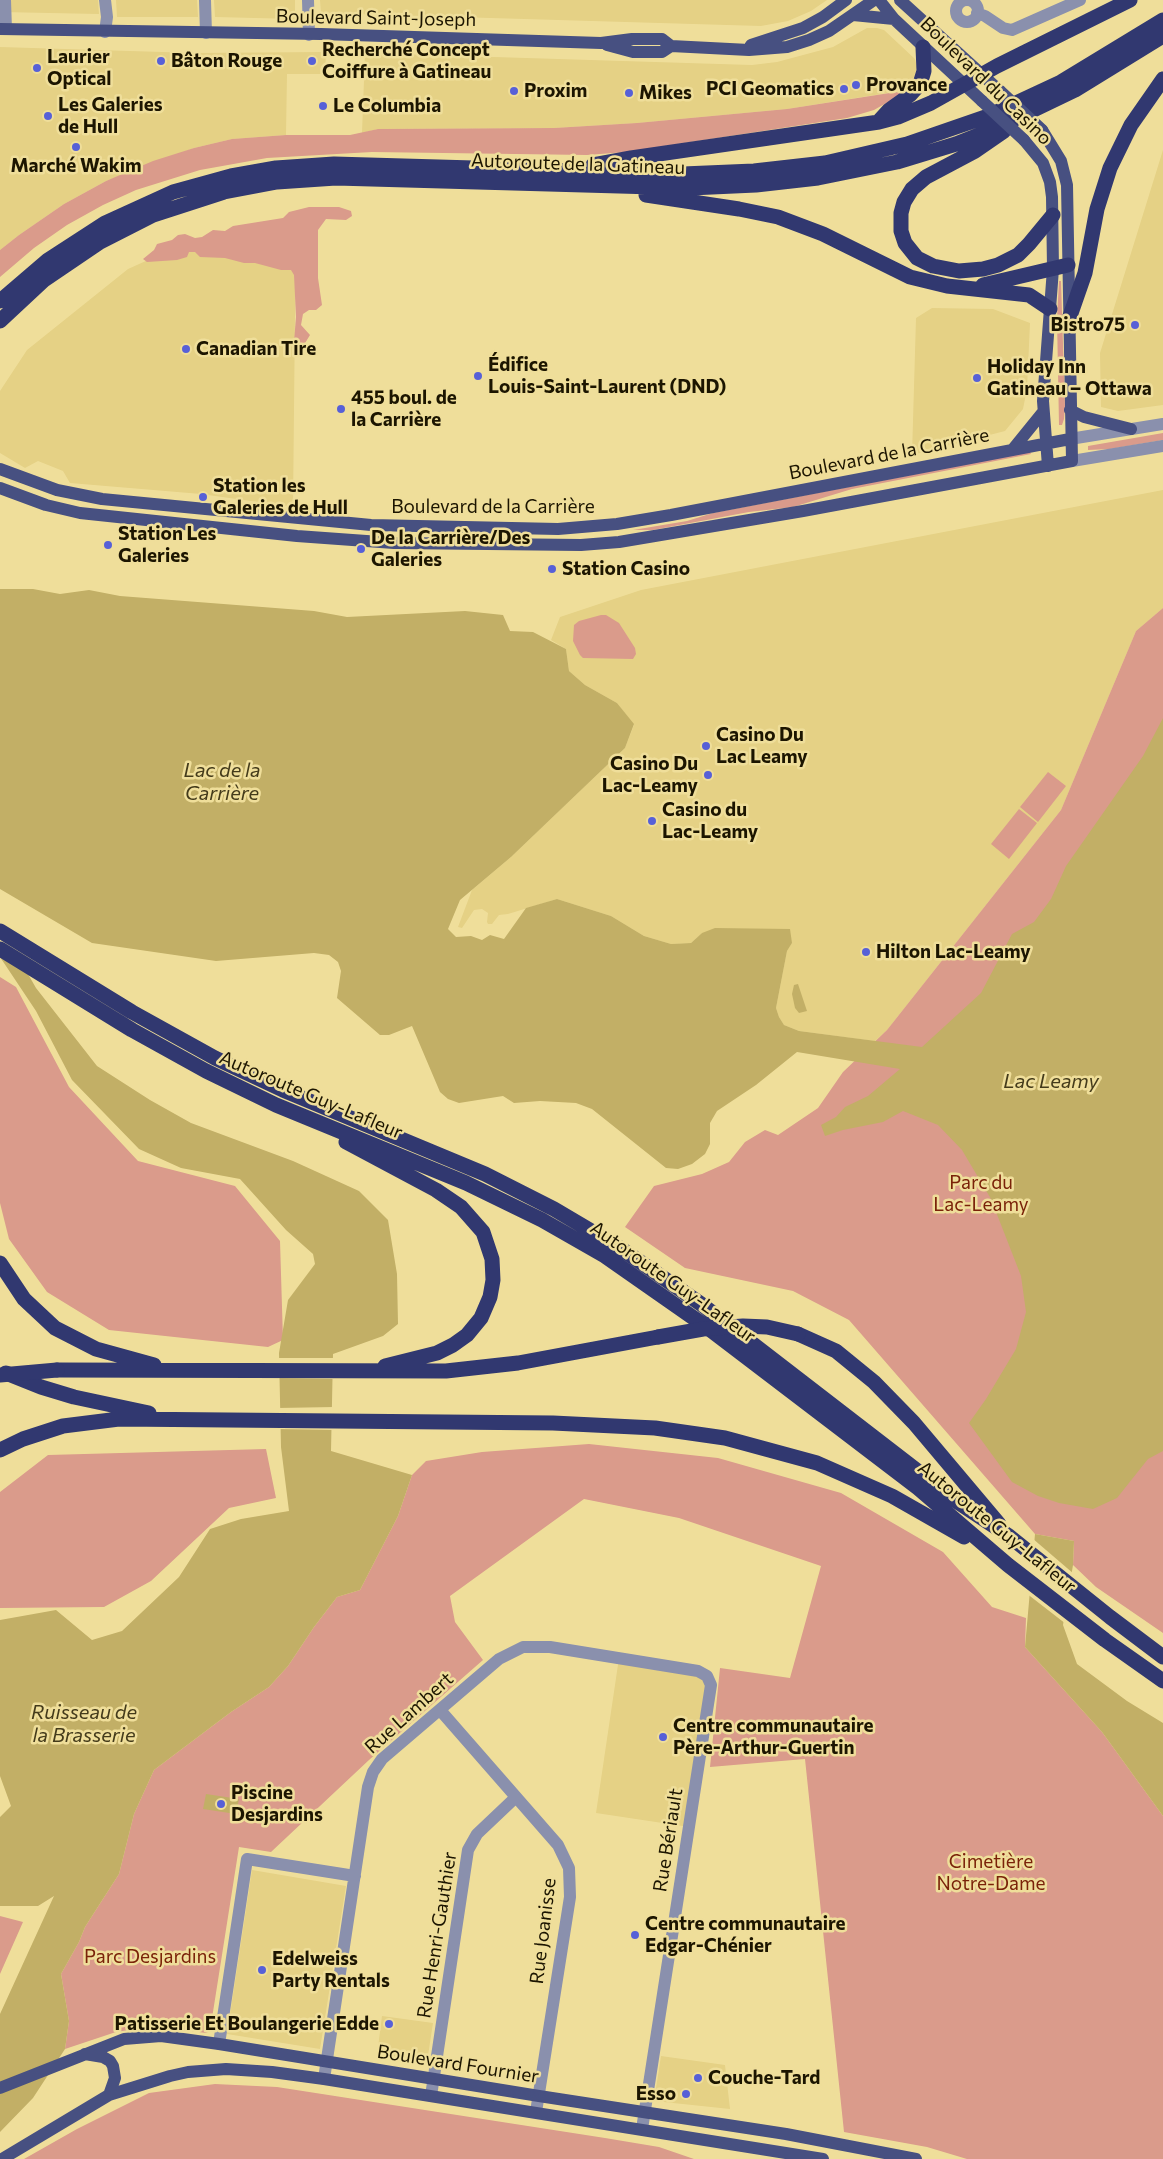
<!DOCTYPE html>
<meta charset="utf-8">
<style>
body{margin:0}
canvas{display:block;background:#efde9a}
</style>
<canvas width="1163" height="2159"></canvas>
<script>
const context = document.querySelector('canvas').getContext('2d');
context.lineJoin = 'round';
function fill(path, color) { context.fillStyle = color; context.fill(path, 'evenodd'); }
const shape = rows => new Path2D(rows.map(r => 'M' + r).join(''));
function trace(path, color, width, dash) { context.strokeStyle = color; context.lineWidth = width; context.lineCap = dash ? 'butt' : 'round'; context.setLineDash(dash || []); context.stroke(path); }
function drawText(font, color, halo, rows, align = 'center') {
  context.font = font + ' Commissioner,sans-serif'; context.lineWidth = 5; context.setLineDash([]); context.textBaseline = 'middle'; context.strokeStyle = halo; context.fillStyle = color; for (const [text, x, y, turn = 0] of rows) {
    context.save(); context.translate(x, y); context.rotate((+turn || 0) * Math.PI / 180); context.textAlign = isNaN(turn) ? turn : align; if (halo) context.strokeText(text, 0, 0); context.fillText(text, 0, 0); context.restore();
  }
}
fill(shape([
 [0,0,98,0,99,14,0,12],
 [116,0,197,0,198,17,117,17],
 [214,0,295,0,295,19,215,17],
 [320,0,827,0,811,11,788,21,761,26,321,13],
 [867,28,877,28,884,30,915,59,917,67,914,77,906,90,787,109,637,123,554,128,378,129,362,133,365,53,752,65,777,62,833,47],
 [0,47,195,53,323,52,326,52,325,74,287,74,286,135,232,139,194,148,106,181,64,204,19,235,0,250],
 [1163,150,1163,405,1118,411,1101,407,1100,353],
 [296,215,293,507,201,494,70,483,63,471,38,461,25,468,0,453,0,391,27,350,128,269,177,247],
 [932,308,993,309,1030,323,1027,389,1023,409,1005,431,912,455,916,318],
 [1163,490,1163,608,1136,631,1061,810,887,1030,875,1041,799,1031,784,1025,779,1017,776,1008,787,951,792,943,702,933,691,943,671,944,644,936,611,916,557,899,508,914,499,915,492,924,488,924,487,922,488,913,482,909,474,910,462,928,458,927,472,890,511,857,625,748,634,725,617,703,585,685,569,671,566,649,551,640,560,617,641,590],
 [619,1658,707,1676,689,1827,596,1813],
 [252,1870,346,1886,320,2049,227,2034],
 [382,2016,433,2023,427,2062,377,2055],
 [661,2056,725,2065,730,2109,654,2101]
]), '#e5d185');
fill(shape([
 [896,92,902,94,874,110,847,118,626,152,587,155,372,152,267,158,200,170,136,190,103,205,67,225,34,248,0,277,0,250,19,235,64,204,106,181,153,161,194,148,232,139,286,135,350,135,378,129,554,128,637,123,787,109],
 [309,207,339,207,351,211,352,216,346,220,326,219,318,230,318,278,322,305,316,310,309,310,303,314,301,325,310,335,299,353,293,354,296,317,294,275,291,270,281,270,255,263,244,263,225,258,200,257,195,252,189,252,187,257,177,260,147,262,143,259,154,250,157,244,172,240,178,235,185,234,195,238,202,237,213,230,225,231,233,226,283,218,289,212],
 [1059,281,1061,281,1065,407,1064,419,1062,425,1059,425,1057,318],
 [1163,433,1163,440,1110,449,1088,450,1088,446],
 [1030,452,1031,454,852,489,793,507,749,512,653,530,633,530,687,521,713,513],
 [1163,608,1163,1633,1096,1587,1073,1565,1074,1541,1035,1534,849,1320,793,1291,685,1268,625,1227,654,1186,702,1174,729,1162,745,1142,765,1130,778,1135,818,1108,843,1072,887,1030,1061,810,1136,631],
 [601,615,606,615,619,623,635,648,636,654,633,659,583,658,580,655,573,641,574,625,579,621],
 [1048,772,1066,786,1038,822,1020,807],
 [1019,809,1037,823,1009,859,991,844],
 [0,977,16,987,69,1087,138,1161,235,1186,280,1241,283,1340,268,1347,109,1330,47,1292,9,1239,0,1203],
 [589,1444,718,1458,841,1493,943,1552,992,1607,1026,1618,1025,1647,1102,1732,1163,1816,1163,2159,967,2159,927,2147,844,2132,805,1759,710,1767,720,1668,790,1678,821,1566,679,1518,584,1499,450,1596,455,1622,483,1660,369,1760,271,1852,239,1847,210,2031,206,2033,176,2029,141,2028,116,2032,65,2049,69,2021,61,1974,79,1942,85,1927,119,1874,134,1814,154,1770,231,1712,269,1687,288,1666,314,1627,337,1597,360,1590,398,1516,412,1475,426,1461,482,1452],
 [266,1449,276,1498,229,1508,151,1581,104,1607,0,1608,0,1492,48,1455],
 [0,1916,23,1922,0,1974],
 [215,2084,277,2087,605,2138,659,2147,694,2159,24,2159,77,2129,149,2093]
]), '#da9b8b');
fill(shape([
 [0,589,33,589,60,594,89,590,120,596,314,611,347,617,465,611,503,615,510,631,533,632,566,649,569,671,585,685,617,703,634,724,625,748,511,857,460,900,448,929,456,937,471,936,482,940,490,935,504,939,526,908,557,899,611,916,644,936,671,944,691,943,702,933,715,928,790,929,792,943,787,951,776,1008,779,1017,784,1025,799,1031,922,1047,981,993,1012,934,1034,922,1051,899,1066,866,1143,756,1163,718,1163,1451,1148,1459,1117,1498,1093,1509,1059,1503,1038,1496,1012,1482,969,1423,986,1399,1016,1349,1026,1312,1021,1276,991,1199,962,1150,938,1125,903,1111,883,1122,843,1130,825,1136,821,1125,836,1117,845,1107,868,1096,900,1069,797,1052,756,1085,717,1111,710,1123,710,1144,705,1154,692,1164,678,1169,666,1168,592,1109,576,1103,540,1101,514,1103,503,1096,459,1103,448,1099,440,1092,412,1026,389,1035,380,1035,337,998,341,971,338,962,329,955,314,953,216,961,92,943,0,889],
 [16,953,36,988,97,1066,150,1100,191,1123,293,1161,359,1191,388,1220,397,1274,398,1324,383,1336,333,1354,331,1451,412,1475,398,1516,360,1590,337,1597,314,1627,288,1666,269,1687,231,1712,154,1770,134,1814,119,1874,85,1927,79,1942,61,1974,69,2021,65,2049,33,2098,0,2132,0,2014,54,1896,38,1906,0,1906,0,1817,11,1806,0,1776,0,1620,56,1610,92,1640,122,1631,179,1577,210,1529,241,1519,289,1511,281,1447,279,1353,288,1300,315,1264,313,1254,286,1230,240,1179,181,1168,139,1149,72,1080,36,1011,0,957],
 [798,984,807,1011,799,1013,795,1008,792,994,794,985],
 [1035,1534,1074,1541,1073,1565,1063,1625,1077,1664,1127,1701,1163,1723,1163,1816,1102,1732,1025,1647],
 [206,1794,239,1799,236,1814,203,1809]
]), '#c2af66');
fill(shape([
 [277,1358,335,1358,335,1379,277,1378],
 [334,1407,334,1430,278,1429,278,1408],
 [1032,1538,1074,1574,1066,1624,1026,1593]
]), '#efde9a');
trace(shape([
 [5,0,6,29],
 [205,0,206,33],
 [308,0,309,35],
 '956 11a11 11 0 1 1 22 0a11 11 0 1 1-22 0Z',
 [977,13,985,16,1003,28,1012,30,1080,0],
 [105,32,107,17,105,0],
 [1070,439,1163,424],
 [1072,461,1163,446],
 [440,1710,558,1845,569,1868,570,1897,536,2112],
 [219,2044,247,1859,355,1876],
 [324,2079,368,1787,373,1772,382,1759,499,1659,523,1647,550,1647,698,1671,707,1676,711,1685,642,2129],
 [431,2096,468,1850,477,1834,515,1798]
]), '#8a90ad', 12);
trace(shape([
 [879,0,894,19,982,101],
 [900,0,1000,91],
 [853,15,894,19],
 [0,29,321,34,601,43,632,39,662,39,671,46],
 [607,45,633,52,662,52,671,46,749,50,787,47,809,40,829,31,874,0],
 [751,45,803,28,823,17,846,0],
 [1024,140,1043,163,1050,182,1052,197,1053,269,1043,401,1048,466],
 [1070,410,1084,417,1131,429],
 [1013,449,1043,412],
 [0,469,57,490,102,499,371,525,558,529,617,524,671,515,1070,439],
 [0,488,46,505,80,513,297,536,394,543,581,545,619,542,803,511,1072,461,1067,185,1061,161,1042,130],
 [85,2054,103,2057,110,2061,113,2066,115,2078,109,2095],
 [0,2088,124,2039,161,2036,219,2044,539,2096,786,2134,916,2159],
 [2,2159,109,2095,170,2076,188,2072,226,2069,272,2072,324,2079,823,2159]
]), '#475081', 12);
trace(shape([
 [879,121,889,110,910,95,920,84,924,71,923,47],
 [1004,131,975,151,926,177,912,189,904,202,901,213,901,231,905,243,917,258,933,266,959,271,983,269,998,265,1018,255,1029,244,1053,215],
 [593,165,631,158,879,122,898,117,931,103,997,66,1130,0],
 [646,195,739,209,778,217,823,234,910,277,947,286,1029,295,1050,309],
 [983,285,1068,265],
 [0,301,48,260,105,223,173,192,231,176,276,168,334,164,683,174,754,171,825,163,907,144,988,116,1061,82,1163,20],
 [1069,319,1085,273,1097,209,1110,168,1131,125,1163,79],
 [0,321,44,280,100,242,153,215,224,192,277,182,336,178,690,188,756,185,818,178,897,162,956,144,994,129,1075,90,1163,36],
 [0,931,132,1012,215,1058,283,1090,485,1174,554,1209,620,1248,701,1304,959,1503,1009,1536,1110,1617,1163,1657],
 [0,949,132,1030,206,1071,276,1105,466,1183,542,1220,605,1256,708,1328,918,1488,1008,1565,1105,1640,1163,1681],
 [346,1142,436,1190,461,1207,483,1232,492,1259,493,1280,490,1297,481,1318,467,1335,453,1345,437,1353,385,1366],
 [0,1263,24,1299,55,1328,96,1349,154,1365],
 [798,1334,836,1351,874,1382,914,1423,999,1524],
 [57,1370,446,1371,518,1363,658,1337],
 [6,1373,41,1387,74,1397,149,1413],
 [0,1450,23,1439,63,1426,119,1419,553,1423,655,1428,725,1438,817,1463,892,1496,964,1537]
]), '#313870', 15);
trace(shape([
 [1000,91,1042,130],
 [982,101,1024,140]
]), '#475081', 12);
trace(shape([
 [658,1337,703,1329,743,1326,767,1327,798,1334],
 [0,1375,57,1370]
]), '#313870', 15);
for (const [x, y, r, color] of [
 [161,61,5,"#5760d7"],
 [312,61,5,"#5760d7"],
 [37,68,5,"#5760d7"],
 [856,85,5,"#5760d7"],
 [844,89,5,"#5760d7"],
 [514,91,5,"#5760d7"],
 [629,93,5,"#5760d7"],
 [323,106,5,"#5760d7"],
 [48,116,5,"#5760d7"],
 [76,147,5,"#5760d7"],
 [1135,325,5,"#5760d7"],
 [186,349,5,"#5760d7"],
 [478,376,5,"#5760d7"],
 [977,378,5,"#5760d7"],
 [341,409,5,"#5760d7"],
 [203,497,5,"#5760d7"],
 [108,545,5,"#5760d7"],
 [361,549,5,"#5760d7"],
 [552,569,5,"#5760d7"],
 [706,746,5,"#5760d7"],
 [708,775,5,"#5760d7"],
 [652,821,5,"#5760d7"],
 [866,952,5,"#5760d7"],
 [663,1737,5,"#5760d7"],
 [221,1804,5,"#5760d7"],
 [635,1935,5,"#5760d7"],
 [262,1970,5,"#5760d7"],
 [389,2024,5,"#5760d7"],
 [698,2078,5,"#5760d7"],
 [686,2094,5,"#5760d7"]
]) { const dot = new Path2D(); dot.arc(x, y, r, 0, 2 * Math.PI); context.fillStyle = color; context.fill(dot); trace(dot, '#efde9a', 2); }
drawText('19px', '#1c1500', '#efde9a', [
 ["Boulevard Saint-Joseph",376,18,1],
 ["Boulevard du Casino",986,81,44],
 ["Autoroute de la Gatineau",578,164,2],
 ["Boulevard de la Carrière",889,454,-11],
 ["Boulevard de la Carrière",493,507],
 ["Autoroute Guy-Lafleur",311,1095,23],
 ["Autoroute Guy-Lafleur",673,1282,35],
 ["Autoroute Guy-Lafleur",997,1527,39],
 ["Rue Lambert",409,1713,-42],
 ["Rue Bériault",668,1840,-81],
 ["Rue Joanisse",543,1931,-83],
 ["Rue Henri-Gauthier",437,1935,-81],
 ["Boulevard Fournier",458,2064,9]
]);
drawText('bold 19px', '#1c1500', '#efde9a', [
 ["Recherché Concept",322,50],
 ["Coiffure à Gatineau",322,72],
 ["Laurier",47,57],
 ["Optical",47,79],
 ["Bâton Rouge",171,61],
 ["Provance",866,85],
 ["PCI Geomatics",834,89,"right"],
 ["Proxim",524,91],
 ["Mikes",639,93],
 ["Les Galeries",58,105],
 ["de Hull",58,127],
 ["Le Columbia",333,106],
 ["Marché Wakim",76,166,"center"],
 ["Bistro75",1125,325,"right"],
 ["Canadian Tire",196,349],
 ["Édifice",488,365],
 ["Louis-Saint-Laurent (DND)",488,387],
 ["Holiday Inn",987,367],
 ["Gatineau – Ottawa",987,389],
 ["455 boul. de",351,398],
 ["la Carrière",351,420],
 ["Station les",213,486],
 ["Galeries de Hull",213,508],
 ["Station Les",118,534],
 ["Galeries",118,556],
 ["De la Carrière/Des",371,538],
 ["Galeries",371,560],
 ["Station Casino",562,569],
 ["Casino Du",716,735],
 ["Lac Leamy",716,757],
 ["Casino Du",698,764,"right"],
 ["Lac-Leamy",698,786,"right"],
 ["Casino du",662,810],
 ["Lac-Leamy",662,832],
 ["Hilton Lac-Leamy",876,952],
 ["Centre communautaire",673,1726],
 ["Père-Arthur-Guertin",673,1748],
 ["Piscine",231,1793],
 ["Desjardins",231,1815],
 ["Centre communautaire",645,1924],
 ["Edgar-Chénier",645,1946],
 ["Edelweiss",272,1959],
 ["Party Rentals",272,1981],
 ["Patisserie Et Boulangerie Edde",379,2024,"right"],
 ["Couche-Tard",708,2078],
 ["Esso",676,2094,"right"]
], 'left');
drawText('19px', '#7a2209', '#efde9a', [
 ["Parc du",981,1183],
 ["Lac-Leamy",981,1205],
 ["Cimetière",991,1862],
 ["Notre-Dame",991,1884],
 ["Parc Desjardins",150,1957]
]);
drawText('italic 20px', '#443b1b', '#efde9a', [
 ["Lac de la",222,770],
 ["Carrière",222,793],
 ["Lac Leamy",1051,1081],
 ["Ruisseau de",84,1712],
 ["la Brasserie",84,1735]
]);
</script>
